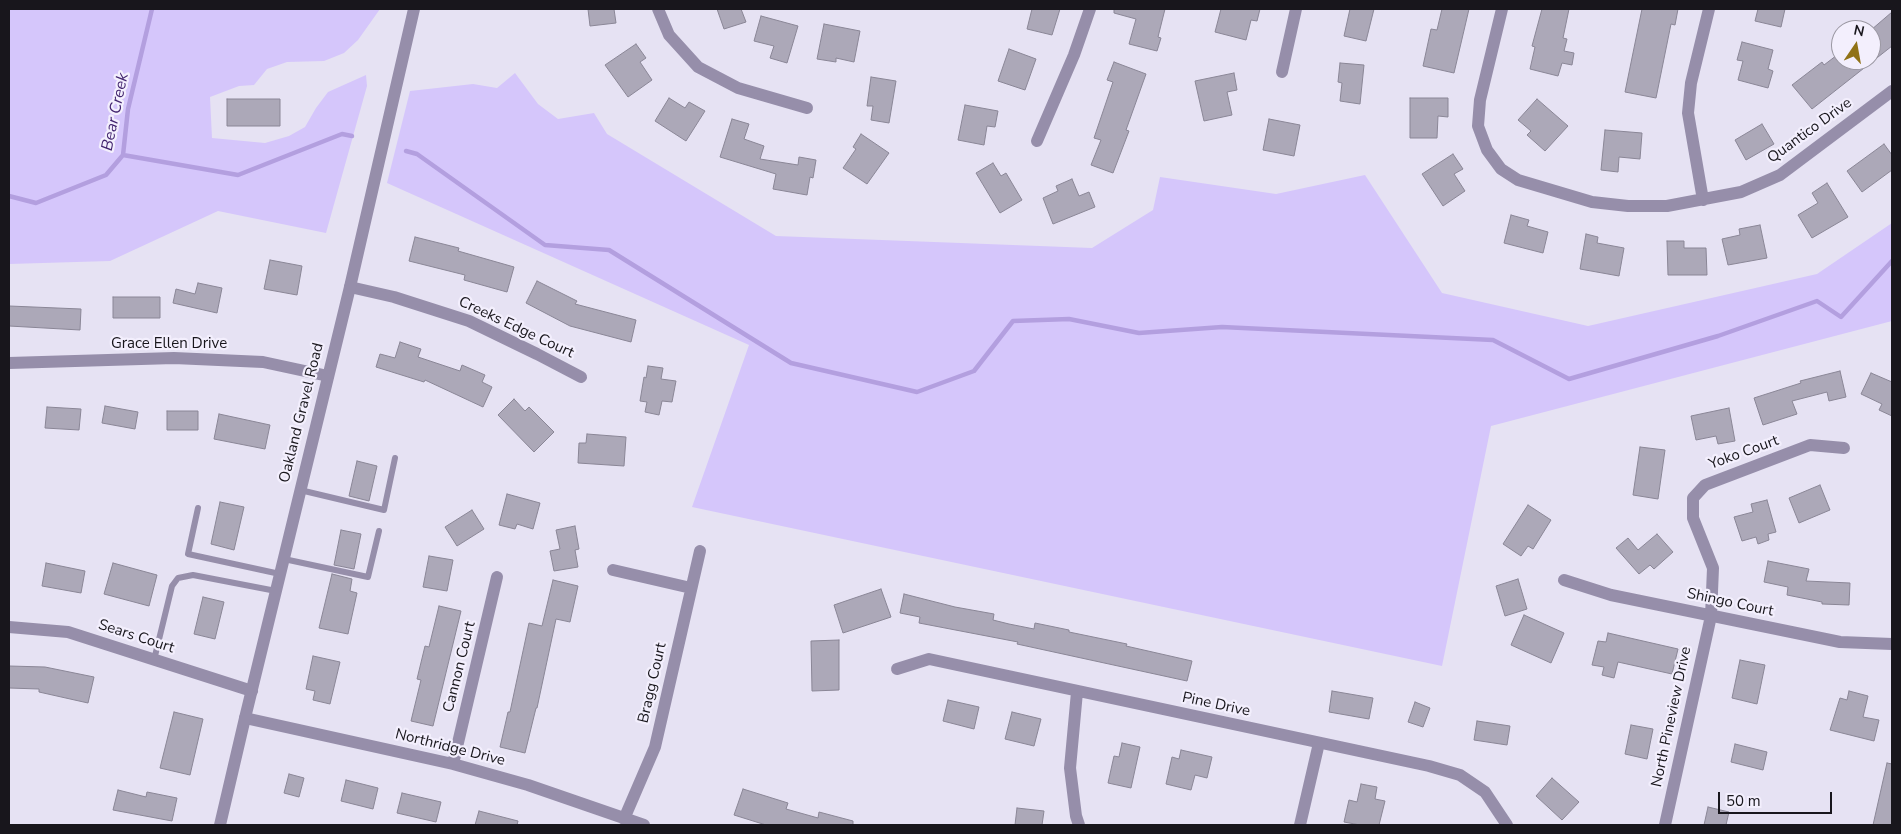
<!DOCTYPE html>
<style>
body{margin:0}
#map{position:relative;width:1901px;height:834px;overflow:hidden;background:#e6e2f3;font-family:"Nunito Sans",sans-serif}
canvas{display:block}
.frame{position:absolute;inset:0;border:10px solid #18161c;pointer-events:none}
.north{position:absolute;left:1831px;top:20px;width:50px;height:50px;box-sizing:border-box;background:#f3effd;border:1px solid #9b98a3;border-radius:50%;rotate:12deg;font-size:14px;font-weight:700;line-height:20px;text-align:center;color:#18161c}
.north::after{content:'';display:block;margin:auto;width:18px;height:22px;background:#907217;clip-path:polygon(50% 0,100% 100%,50% 72%,0 100%)}
.scale{position:absolute;left:1718px;top:792px;width:114px;height:22px;box-sizing:border-box;border:2px solid #18161c;border-top:0;padding-left:6px;font-size:15px;line-height:18px;white-space:nowrap;color:#18161c;-webkit-text-stroke:4px #f3effd;paint-order:stroke}
</style>
<div id="map">
<canvas width="1901" height="834"></canvas>
<div class="frame"></div>
<div class="north">N</div>
<div class="scale">50 m</div>
</div>
<script>
const context = document.querySelector('canvas').getContext('2d');
context.lineJoin = 'round';
function fill(path, color) { context.fillStyle = color; context.fill(path, 'evenodd'); }
const shape = rows => new Path2D(rows.map(r => 'M' + r).join(''));
function trace(path, color, width, dash) { context.strokeStyle = color; context.lineWidth = width; context.lineCap = dash ? 'butt' : 'round'; context.setLineDash(dash || []); context.stroke(path); }
function drawText(font, color, halo, rows, align = 'center') {
  context.font = font + ' "Nunito Sans",sans-serif'; context.lineWidth = 4.5; context.setLineDash([]); context.textBaseline = 'middle'; context.strokeStyle = halo; context.fillStyle = color; for (const [text, x, y, turn = 0] of rows) {
    context.save(); context.translate(x, y); context.rotate((+turn || 0) * Math.PI / 180); context.textAlign = isNaN(turn) ? turn : align; if (halo) context.strokeText(text, 0, 0); context.fillText(text, 0, 0); context.restore();
  }
}
fill(shape([
 [9,9,380,9,358,40,344,53,324,61,287,62,267,69,254,85,239,86,210,97,212,138,265,143,289,136,305,127,316,108,328,92,366,75,367,86,326,233,218,211,110,261,9,264],
 [515,73,538,104,558,119,594,113,607,134,776,236,1092,248,1153,210,1160,177,1276,194,1365,175,1442,293,1588,326,1817,274,1892,223,1892,321,1491,426,1442,666,692,507,749,345,387,183,410,91,473,84,497,88]
]), '#d5c6fb');
trace(shape([
 [406,151,417,154,545,245,609,250,791,363,917,392,974,371,1013,321,1069,319,1139,333,1222,327,1493,340,1569,379,1718,336,1817,301,1841,317,1892,261],
 [123,155,238,175,342,134,352,136],
 [9,196,36,203,106,175,123,155,128,109,152,9]
]), '#b39fdf', 4.5);
const building = shape([
 [588,9,614,9,616,23,590,26,588,9],
 [717,9,741,9,746,22,724,29,717,9],
 [1032,9,1060,9,1052,35,1027,29,1032,9],
 [1114,9,1165,9,1158,37,1161,38,1157,51,1129,44,1136,19,1114,13,1114,9],
 [1221,9,1260,9,1257,21,1251,20,1246,40,1215,32,1221,9],
 [1350,9,1374,9,1366,41,1344,36,1350,9],
 [1442,9,1469,9,1454,73,1423,66,1431,29,1437,30,1442,9],
 [1542,9,1569,9,1563,38,1567,39,1564,51,1574,53,1572,65,1562,63,1558,76,1530,69,1535,47,1532,46,1542,9],
 [1642,9,1678,9,1675,25,1671,24,1656,98,1625,92,1642,9],
 [1758,9,1785,9,1781,27,1755,21,1758,9],
 [1892,12,1892,46,1812,109,1792,85,1822,62,1824,65,1841,52,1841,60,1871,60,1871,30,1892,12],
 [761,16,798,26,787,63,770,58,774,46,754,41,761,16],
 [824,24,860,31,854,62,836,58,836,62,817,59,824,24],
 [1742,42,1773,50,1768,69,1773,71,1768,88,1738,80,1743,61,1737,60,1742,42],
 [636,44,646,58,640,62,652,80,628,97,605,65,636,44],
 [1009,49,1036,59,1025,90,998,81,1009,49],
 [1114,62,1146,74,1126,130,1129,131,1113,173,1091,165,1101,140,1094,138,1113,82,1107,80,1114,62],
 [1340,63,1364,65,1360,104,1340,101,1342,83,1338,82,1340,63],
 [1234,73,1237,90,1227,92,1232,115,1204,121,1195,81,1234,73],
 [871,77,896,81,889,123,871,120,873,106,867,106,871,77],
 [669,98,685,108,689,102,705,111,686,141,655,121,669,98],
 [1410,98,1448,98,1448,117,1438,116,1437,138,1410,138,1410,98],
 [227,99,280,99,280,126,227,126,227,99],
 [1537,99,1568,126,1545,151,1527,135,1531,131,1518,120,1537,99],
 [965,105,998,111,995,127,987,126,984,145,958,140,965,105],
 [732,119,749,124,744,139,764,146,760,159,798,165,799,157,816,160,813,178,810,177,807,195,773,189,776,174,720,157,732,119],
 [1269,119,1300,125,1294,156,1263,150,1269,119],
 [1762,124,1774,144,1746,160,1735,140,1762,124],
 [1605,130,1642,133,1640,159,1619,157,1618,172,1601,170,1605,130],
 [861,134,889,153,867,184,843,168,856,149,853,147,861,134],
 [1884,144,1892,155,1892,170,1862,192,1847,171,1884,144],
 [1453,154,1463,169,1454,174,1465,191,1443,206,1422,174,1453,154],
 [993,163,1001,176,1006,173,1022,200,1000,213,976,173,993,163],
 [1072,179,1079,196,1089,192,1095,207,1053,224,1043,198,1058,191,1056,186,1072,179],
 [1827,183,1848,217,1812,238,1798,215,1818,203,1812,193,1827,183],
 [1511,215,1529,220,1527,226,1548,232,1543,253,1504,243,1511,215],
 [1760,225,1767,258,1728,265,1722,239,1740,235,1739,229,1760,225],
 [1586,234,1598,237,1597,243,1624,248,1619,276,1580,269,1586,234],
 [415,237,459,248,458,251,514,267,507,292,464,280,465,275,409,261,415,237],
 [1667,241,1684,241,1684,248,1706,248,1707,275,1668,275,1667,241],
 [270,260,302,266,297,295,264,289,270,260],
 [537,281,577,301,575,304,636,320,631,342,570,326,526,303,537,281],
 [198,283,222,288,217,313,173,303,176,289,195,294,198,283],
 [113,297,160,297,160,318,113,318,113,297],
 [9,306,81,309,80,330,9,326,9,306],
 [400,342,421,349,418,357,460,371,462,365,485,375,482,382,492,387,483,407,425,380,424,382,376,367,380,354,395,358,400,342],
 [648,366,663,368,661,379,676,381,672,402,662,401,659,415,645,412,647,402,640,401,644,377,646,378,648,366],
 [1840,371,1846,397,1829,401,1827,392,1792,401,1797,414,1763,425,1754,398,1801,383,1800,381,1840,371],
 [1871,373,1892,382,1892,381,1892,416,1879,410,1882,404,1861,394,1871,373],
 [514,399,525,411,529,407,554,432,534,452,498,415,514,399],
 [105,406,138,412,135,429,102,423,105,406],
 [47,407,81,409,79,430,45,428,47,407],
 [1729,408,1735,441,1718,444,1716,436,1696,440,1691,416,1729,408],
 [167,411,198,411,198,430,167,430,167,411],
 [219,414,270,425,265,449,214,439,219,414],
 [587,434,626,437,624,466,578,463,579,443,586,443,587,434],
 [1640,447,1665,450,1658,499,1633,495,1640,447],
 [357,461,377,466,369,501,349,496,357,461],
 [1820,485,1830,510,1799,523,1789,498,1820,485],
 [507,494,540,503,533,529,517,524,515,529,499,525,507,494],
 [1767,500,1776,532,1768,534,1769,540,1758,544,1756,537,1742,541,1734,517,1753,512,1751,504,1767,500],
 [220,502,244,507,234,550,211,544,220,502],
 [1528,505,1551,520,1533,549,1528,546,1521,556,1503,544,1528,505],
 [472,510,484,529,457,546,445,527,472,510],
 [575,526,579,549,575,550,578,567,554,571,550,551,560,549,556,530,575,526],
 [341,530,361,534,354,569,334,565,341,530],
 [1657,534,1673,552,1654,569,1650,565,1639,574,1616,548,1628,538,1638,550,1657,534],
 [429,556,453,560,447,591,423,587,429,556],
 [1768,561,1809,569,1806,581,1850,583,1849,605,1822,604,1822,602,1787,595,1788,587,1764,582,1768,561],
 [46,563,85,571,81,593,42,586,46,563],
 [113,563,157,575,149,606,104,594,113,563],
 [332,574,352,579,350,591,357,593,348,634,319,628,332,574],
 [1518,579,1527,609,1505,616,1496,586,1518,579],
 [553,580,578,586,570,622,556,619,537,708,536,708,525,753,500,747,508,712,510,712,529,623,542,626,553,580],
 [881,589,891,617,843,633,834,605,881,589],
 [904,594,955,607,994,614,993,620,1009,624,1034,629,1035,623,1069,630,1069,632,1127,644,1126,646,1192,661,1187,681,1017,644,1018,642,919,623,920,617,900,613,904,594],
 [203,597,224,602,215,639,194,634,203,597],
 [439,606,461,611,433,726,411,721,421,680,417,679,425,646,429,647,439,606],
 [1524,615,1564,633,1551,663,1511,645,1524,615],
 [1608,633,1678,649,1672,674,1618,662,1614,678,1602,675,1604,667,1592,665,1598,641,1606,642,1608,633],
 [839,640,839,690,812,691,811,641,839,640],
 [313,656,340,662,330,704,313,700,315,691,306,689,313,656],
 [1740,660,1765,665,1757,704,1732,698,1740,660],
 [9,666,45,667,94,677,88,703,39,692,39,689,9,688,9,666],
 [1332,691,1373,698,1369,719,1329,712,1332,691],
 [1849,691,1868,696,1863,717,1879,720,1874,741,1830,730,1840,698,1847,700,1849,691],
 [948,700,979,707,974,729,943,721,948,700],
 [1415,702,1430,708,1423,727,1408,722,1415,702],
 [174,712,203,719,190,775,160,768,174,712],
 [1012,712,1041,719,1034,746,1005,739,1012,712],
 [1477,721,1510,726,1507,745,1474,740,1477,721],
 [1631,725,1653,729,1647,759,1625,754,1631,725],
 [1122,743,1140,747,1131,788,1108,783,1114,756,1119,757,1122,743],
 [1735,744,1767,752,1763,770,1731,762,1735,744],
 [1181,750,1212,757,1207,778,1195,775,1191,790,1166,784,1172,757,1179,759,1181,750],
 [1887,763,1892,764,1892,825,1873,825,1887,763],
 [289,774,304,778,299,797,284,793,289,774],
 [1552,778,1579,802,1562,820,1536,796,1552,778],
 [346,780,378,788,373,809,341,801,346,780],
 [1361,784,1377,787,1375,799,1385,801,1379,825,1360,825,1344,822,1349,800,1357,802,1361,784],
 [743,789,788,803,786,809,818,818,819,812,853,821,853,825,766,825,734,815,743,789],
 [118,790,146,797,147,792,177,798,172,821,113,810,118,790],
 [402,793,441,802,436,822,397,813,402,793],
 [1708,807,1729,812,1726,825,1704,825,1708,807],
 [1017,808,1044,811,1042,825,1015,825,1017,808],
 [479,811,518,821,517,825,475,825,479,811]
]);
fill(building, '#aca8b8');
trace(building, '#8a8696', 1);
trace(shape([
 [300,490,384,510,395,458],
 [198,508,188,554,280,574],
 [284,559,368,577,379,531],
 [154,660,172,586,178,578,193,575,276,591]
]), '#968eaa', 6);
trace(shape([
 [658,9,669,35,698,67,738,88,807,108],
 [1502,9,1480,100,1478,126,1487,150,1501,169,1518,180,1592,202,1628,206,1667,206,1741,192,1780,175,1892,91],
 [1282,72,1296,9],
 [1037,141,1074,55,1090,9],
 [1703,200,1688,113,1691,83,1709,9],
 [350,287,394,297,469,321,537,354,581,377],
 [9,363,174,358,263,362,328,376],
 [613,570,691,588],
 [1564,580,1611,595,1840,642,1892,644],
 [9,627,68,632,252,691],
 [897,669,929,659,1429,766,1460,775,1485,792,1507,825],
 [1077,692,1070,768,1076,816,1079,825],
 [245,718,453,764,528,785,644,825],
 [453,764,497,577],
 [624,819,655,747,700,551],
 [1300,825,1319,743],
 [1665,825,1711,616,1713,568,1693,518,1693,498,1705,485,1810,445,1844,448]
]), '#968eaa', 12);
trace(shape([
 [220,825,245,718,350,287,414,9]
]), '#968eaa', 12);
drawText('15px', '#18161c', '#f3effd', [
 ["Quantico Drive",1810,131,-36],
 ["Creeks Edge Court",516,328,25],
 ["Grace Ellen Drive",169,344],
 ["Oakland Gravel Road",302,413,-76],
 ["Yoko Court",1744,453,-20],
 ["Shingo Court",1730,603,12],
 ["Sears Court",136,637,18],
 ["Cannon Court",460,667,-76],
 ["Bragg Court",653,683,-77],
 ["Pine Drive",1216,705,12],
 ["North Pineview Drive",1672,717,-78],
 ["Northridge Drive",450,748,14]
]);
drawText('italic 16px', '#42246e', '#f3effd', [
 ["Bear Creek",116,112,-78]
]);
</script>
